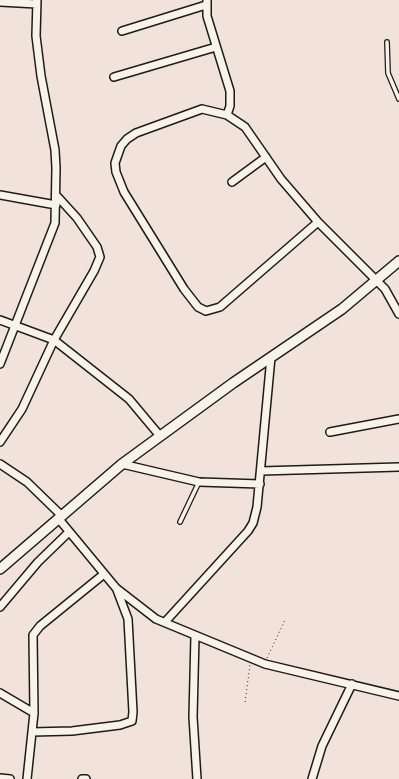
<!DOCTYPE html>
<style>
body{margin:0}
canvas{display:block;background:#f1e3d9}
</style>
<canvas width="399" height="779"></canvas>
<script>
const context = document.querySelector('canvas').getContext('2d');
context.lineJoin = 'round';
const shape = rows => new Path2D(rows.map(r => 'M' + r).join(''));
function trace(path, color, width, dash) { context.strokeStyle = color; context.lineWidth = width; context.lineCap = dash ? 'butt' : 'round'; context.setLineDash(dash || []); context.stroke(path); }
const lane = shape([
 [387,42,388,73,399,99],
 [180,522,199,482]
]);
const street = shape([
 [207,0,207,16,230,91,230,106,227,115],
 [0,2,37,4],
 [122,31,206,5],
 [114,77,216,47],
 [202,109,227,115,245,127,281,179,318,222,220,307,206,311,198,307,184,289,124,192,116,172,115,163,121,146,127,139,136,133,202,109],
 [232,182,266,157],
 [0,195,56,205],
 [318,222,385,289,399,314],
 [0,320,54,340,129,399,160,436],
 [0,364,55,223,56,168,55,150,41,76,36,36,37,0],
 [330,432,399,419],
 [0,442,22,409,54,340,94,271,100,257,97,247,77,218,57,196],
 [0,464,27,482,61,515],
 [122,464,199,482,260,484],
 [261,471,399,467],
 [58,518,116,588,156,619,265,664,399,696],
 [0,607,38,562,69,532],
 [165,622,248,531,253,523,257,507,271,357],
 [195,636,193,717,197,779],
 [0,693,34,713],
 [32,732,72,731,120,725,132,721,133,712,128,619,117,590],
 [0,778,10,779],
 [27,779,34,713,33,635,40,626,104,574],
 [82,779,86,779],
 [312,779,322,746,352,684]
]);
const secondary = shape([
 [0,569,122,464,233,383,342,309,399,261]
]);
trace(lane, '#1c1c1c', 6);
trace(street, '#1c1c1c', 10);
trace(secondary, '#1c1c1c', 12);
trace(shape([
 [267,658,285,620],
 [245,702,250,665]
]), '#1c1c1c', 1, [1, 3]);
trace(lane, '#f7f3e8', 3.5);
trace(street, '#f7f3e8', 7);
trace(secondary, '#f7f3e8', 9);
</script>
